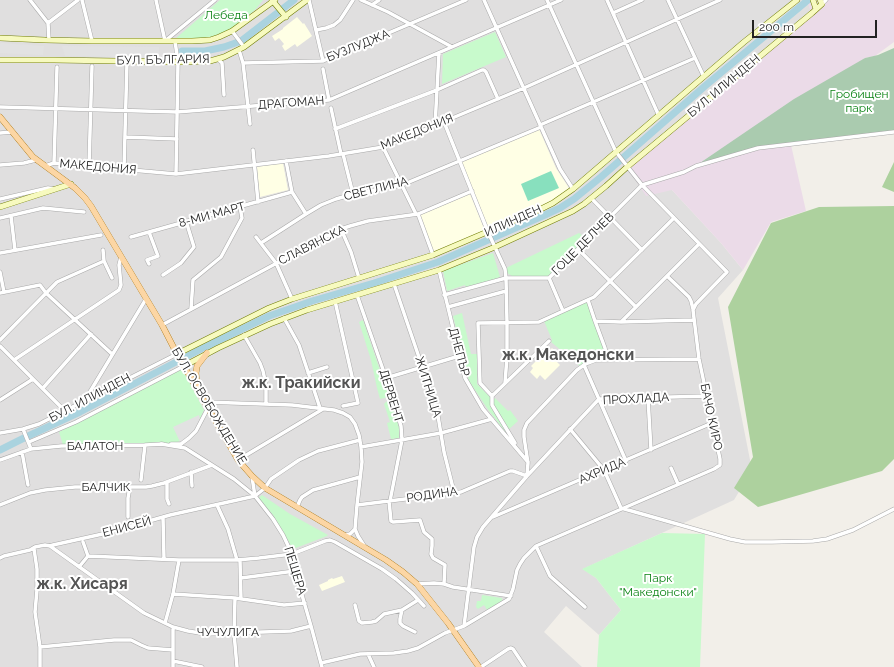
<!DOCTYPE html>
<meta charset="utf-8">
<style>
body{margin:0}
#map{position:relative;width:894px;height:667px;overflow:hidden;background:#f2efe9;font-family:Raleway,sans-serif}
canvas{display:block}
.scale{position:absolute;left:752px;top:20px;width:125px;height:18px;box-sizing:border-box;border:2px solid #222;border-top:0;padding-left:5px;font-size:12px;line-height:14px;white-space:nowrap;color:#222;-webkit-text-stroke:3px #fff;paint-order:stroke}
</style>
<div id="map">
<canvas width="894" height="667"></canvas>
<div class="scale">200 m</div>
</div>
<script>
const context = document.querySelector('canvas').getContext('2d');
context.lineJoin = 'round';
function fill(path, color) { context.fillStyle = color; context.fill(path, 'evenodd'); }
const shape = rows => new Path2D(rows.map(r => 'M' + r).join(''));
function trace(path, color, width, dash) { context.strokeStyle = color; context.lineWidth = width; context.lineCap = dash ? 'butt' : 'round'; context.setLineDash(dash || []); context.stroke(path); }
function drawText(font, color, halo, rows, align = 'center') {
  context.font = font + ' Raleway,sans-serif'; context.lineWidth = 4; context.setLineDash([]); context.textBaseline = 'middle'; context.strokeStyle = halo; context.fillStyle = color; for (const [text, x, y, turn = 0] of rows) {
    context.save(); context.translate(x, y); context.rotate((+turn || 0) * Math.PI / 180); context.textAlign = isNaN(turn) ? turn : align; if (halo) context.strokeText(text, 0, 0); context.fillText(text, 0, 0); context.restore();
  }
}
fill(shape([
 [0,0,807,0,812,13,672,190,721,243,743,270,718,298,752,470,734,500,583,569,596,578,621,610,599,635,566,606,544,632,582,667,0,667]
]), '#e0dfdf');
fill(shape([
 [807,0,894,0,894,42,875,56,865,58,759,149,791,145,806,211,771,222,743,270,721,243,672,190,646,196,627,167,811,13]
]), '#ebdbe8');
fill(shape([
 [297,17,303,24,304,23,312,36,297,47,295,44,285,51,282,46,284,44,279,38,275,41,272,36,283,29,283,28],
 [539,129,556,168,569,188,557,198,536,209,489,229,461,162],
 [283,163,288,190,260,197,257,167],
 [470,194,485,231,434,253,420,215],
 [552,348,561,357,556,361,560,365,545,380,540,375,537,379,530,372,533,368,531,366,538,359,539,360,540,359,539,358,549,349,550,350],
 [342,576,345,582,322,591,319,585,328,581,328,580,332,578,333,579]
]), '#ffffe5');
fill(shape([
 [894,162,894,192,882,187],
 [894,206,894,459,882,471,758,507,734,488,753,457,728,307,771,223,819,207]
]), '#add19e');
fill(shape([
 [894,48,894,132,758,148,697,165,794,99,865,58,878,55]
]), '#aacbaf');
fill(shape([
 [220,0,263,0,255,10,228,31,210,37,195,39,175,39],
 [495,32,506,57,442,84,443,54],
 [579,233,586,238,548,276,512,276,507,273,506,269,508,267],
 [493,253,500,277,469,288,466,288,465,285,447,291,443,271],
 [588,301,604,348,601,354,595,358,580,366,551,342,552,340,544,321],
 [462,313,471,354,477,354,477,384,491,398,491,401,511,439,489,411,469,381,453,316],
 [363,320,389,397,380,399,377,388,371,360,359,322],
 [182,369,204,410,199,421,184,440,177,442,161,444,63,445,59,432],
 [495,398,508,411,510,410,518,421,508,430,494,405,493,400],
 [390,400,399,427,399,438,391,439,387,423,390,422,384,404,386,402],
 [262,495,290,514,328,535,327,536,293,549,273,515,258,498],
 [662,533,705,534,700,667,597,667,599,635,621,610,596,578,582,569],
 [482,595,502,598,502,601,487,610,484,605,478,609,476,607,477,601,481,601]
]), '#c8facc');
fill(shape([
 [551,171,559,188,528,201,521,184]
]), '#88e0be');
fill(shape([
 [0,43,44,46,43,55,0,53],
 [62,46,159,47,159,58,65,56],
 [199,415,201,422,196,431,181,444,173,427]
]), '#e2e2e2');
trace(shape([
 [182,51,205,51,224,47,241,41,294,0],
 [0,450,26,437,80,412,203,348,269,316,312,301,374,283,438,262,545,215,560,208,574,199,601,177,705,86,808,0]
]), '#aad3df', 7);
const street = shape([
 [30,0,48,23,49,40],
 [82,0,92,41],
 [156,0,165,41,215,0],
 [309,0,323,61],
 [361,0,388,12,452,47],
 [484,0,560,169,573,189],
 [607,0,659,116],
 [668,0,704,77],
 [822,4,826,0],
 [372,5,379,0],
 [613,13,642,0],
 [48,23,78,0],
 [316,30,326,28,334,25,340,20,344,14,353,0],
 [232,31,244,47],
 [175,41,178,62,176,174],
 [239,50,243,63,250,124],
 [218,59,222,63,224,95],
 [243,63,323,61,466,0],
 [323,69,329,100],
 [0,107,177,112,329,100,561,0],
 [331,108,341,154,343,154,353,194],
 [444,122,488,232,505,269,506,278,507,323,507,357,505,383],
 [540,125,695,58],
 [435,126,439,53],
 [335,129,437,90,482,70,484,70,486,72,498,99],
 [0,133,12,132],
 [125,137,177,139],
 [383,147,416,214],
 [253,150,258,202],
 [286,161,292,192,306,214],
 [54,163,57,67],
 [0,165,24,163,36,160],
 [45,166,54,163,176,174,329,156,383,147,524,88,720,0],
 [89,166,92,66],
 [124,169,127,62],
 [591,198,642,250],
 [0,199,48,188,54,189],
 [418,214,433,255],
 [11,216,15,250],
 [0,218,43,208,53,209,84,212],
 [341,229,351,252,359,278],
 [149,232,158,256,147,260,149,264],
 [131,237,292,192],
 [256,237,276,263,292,299],
 [261,243,306,214,321,205,336,199,353,194,402,185,541,127],
 [578,249,636,307],
 [103,250,104,261,112,278],
 [0,253,101,235],
 [439,270,465,378,483,409,528,462],
 [0,272,4,292],
 [163,275,181,263,194,247,186,221],
 [667,276,689,297,691,301,693,309],
 [549,278,563,311],
 [394,284,437,410,444,452,454,492],
 [0,293,40,285,46,293,112,354],
 [357,295,386,378,401,426,402,440,390,501],
 [444,295,506,278,549,278,642,185,684,172,696,166,710,162,758,148,894,132],
 [588,300,595,321,621,322,693,320],
 [335,301,358,403,343,406],
 [448,307,506,291],
 [191,309,193,280,221,257,242,218,240,207],
 [284,318,299,345,320,408],
 [595,321,605,348,607,360],
 [621,322,699,244],
 [162,325,327,236,341,229,350,226,368,221,418,214,472,191],
 [244,335,260,363,263,371,266,385,266,404],
 [0,340,57,282,104,261],
 [0,346,65,411],
 [14,360,119,290,121,285,119,265,121,257],
 [584,365,626,461],
 [308,373,327,367],
 [386,378,459,356],
 [43,388,91,334],
 [492,396,480,383,478,323,539,322,594,297,674,218],
 [648,398,651,450],
 [0,400,33,379],
 [85,400,146,299],
 [206,402,292,405,334,410,343,413,350,417,355,424,359,435,361,447,362,462,357,505,355,529,350,534,346,535],
 [23,429,31,449],
 [570,429,604,470,621,508,730,539,745,542,772,542,813,541,827,539,853,530,894,509],
 [0,433,23,429,39,424,177,354],
 [29,442,76,422,184,366],
 [515,443,492,405,492,396,549,341],
 [161,444,185,448,234,479,255,496,273,519,283,535,292,554,295,571,311,626,322,667],
 [171,444,181,444,189,438,196,431,208,408],
 [361,447,441,433,492,419],
 [22,452,28,485],
 [0,460,31,449,61,446,145,445,163,444],
 [238,460,323,409],
 [671,468,678,484],
 [191,472,192,486],
 [527,475,528,463,524,437,524,430,527,423,577,370,584,365,588,363,596,360,699,359],
 [252,477,255,496],
 [141,480,145,445],
 [167,482,167,499,169,504],
 [389,501,391,521,393,522,420,520,424,532,432,539,432,546,431,554,433,558,445,565,444,584],
 [0,505,30,493,45,490,75,487,146,487,152,486,164,483,212,465],
 [217,505,228,529,237,560],
 [357,505,461,492,510,471,513,471,527,476],
 [297,507,300,500,302,497,313,490,360,477],
 [128,517,128,498,130,487],
 [163,517,164,559],
 [493,517,712,423],
 [355,529,358,536,365,547],
 [83,542,88,556],
 [50,546,144,613,173,627,188,631,206,634,291,631,311,626],
 [536,546,550,576,585,607],
 [34,549,37,569,37,590,35,612,40,647,40,667],
 [0,558,4,556,30,550,35,547,45,545,50,546,53,545,107,533,170,515,255,496,265,488,271,479,299,460,318,451,360,440],
 [240,560,241,599],
 [79,567,88,556,179,560,237,560,259,558,292,554,325,541,330,540,335,542,382,569,396,579,412,593,424,606],
 [241,578,295,571],
 [417,584,434,583,444,584,453,587,511,596],
 [173,594,235,598,284,605,305,603],
 [235,598,234,633,237,667],
 [355,605,359,621,362,623,372,622,376,621,384,614,402,610,418,600],
 [402,610,400,619,400,623,403,626,415,632],
 [165,623,173,594,179,560],
 [464,626,474,547,477,537,483,527,527,476,599,399,707,396],
 [40,647,114,640,131,640,141,645,148,648,173,650],
 [368,654,374,667],
 [173,661,202,667],
 [321,663,360,654,394,653,408,651,418,648,445,633,464,626,509,599,513,589,517,570,520,564,524,558,536,546,714,469,720,465,720,459,699,359,693,310,696,304,727,272,642,185,616,152,547,0],
 [173,667,173,627],
 [481,667,508,649,511,648,513,649,525,667]
]);
const secondary = shape([
 [272,0,286,17],
 [813,0,816,9],
 [0,38,45,40,92,41,192,41,210,40,219,37,232,31,275,0],
 [0,60,54,60,178,62,210,61,224,57,244,47,307,0],
 [0,207,71,184],
 [177,354,269,308,292,299,433,255,541,209,553,203,573,189,744,42,797,0],
 [184,366,218,348,270,324,307,310,439,270,495,247,573,211,584,204,606,186,627,167,812,13,822,4,820,0]
]);
const primary = shape([
 [0,117,33,157,75,188,85,198,91,206,162,325,177,354,238,460,252,476,265,488,386,560,403,572,417,584,448,623,479,667],
 [197,386,196,373,197,366,207,353]
]);
trace(street, '#a9a9a9', 4.5);
trace(secondary, '#707d05', 6);
trace(primary, '#a06b00', 6);
trace(street, '#fff', 3.5);
trace(secondary, '#f7fabf', 5);
trace(primary, '#fcd6a4', 5.5);
drawText('12px', '#0c8416', '#fff', [
 ["Лебеда",226,15],
 ["Гробищен",859,94],
 ["парк",859,108],
 ["Парк",658,578],
 ["\"Македонски\"",658,592]
]);
drawText('12px', '#222', '#fff', [
 ["БУЗЛУДЖА",358,46,-22],
 ["БУЛ. БЪЛГАРИЯ",163,60,-1],
 ["БУЛ. ИЛИНДЕН",724,86,-40],
 ["ДРАГОМАН",291,103,-4],
 ["МАКЕДОНИЯ",417,132,-22],
 ["МАКЕДОНИЯ",98,167,5],
 ["СВЕТЛИНА",376,189,-14],
 ["8-МИ МАРТ",212,215,-15],
 ["ИЛИНДЕН",513,221,-24],
 ["ГОЦЕ ДЕЛЧЕВ",583,244,-45],
 ["СЛАВЯНСКА",312,245,-27],
 ["ДНЕПЪР",459,352,75],
 ["ЖИТНИЦА",428,387,73],
 ["ДЕРВЕНТ",391,396,73],
 ["БУЛ. ИЛИНДЕН",90,398,-28],
 ["ПРОХЛАДА",636,399,-3],
 ["БУЛ. ОСВОБОЖДЕНИЕ",209,406,59],
 ["БАЧО КИРО",711,417,78],
 ["БАЛАТОН",95,446],
 ["АХРИДА",602,471,-23],
 ["БАЛЧИК",106,487],
 ["РОДИНА",432,495,-8],
 ["ЕНИСЕЙ",127,527,-15],
 ["ПЕЩЕРА",295,571,73],
 ["ЧУЧУЛИГА",228,632]
]);
drawText('bold 16px', '#555', '#fff', [
 ["ж.к. Македонски",568,355],
 ["ж.к. Тракийски",301,383],
 ["ж.к. Хисаря",82,584]
]);
</script>
